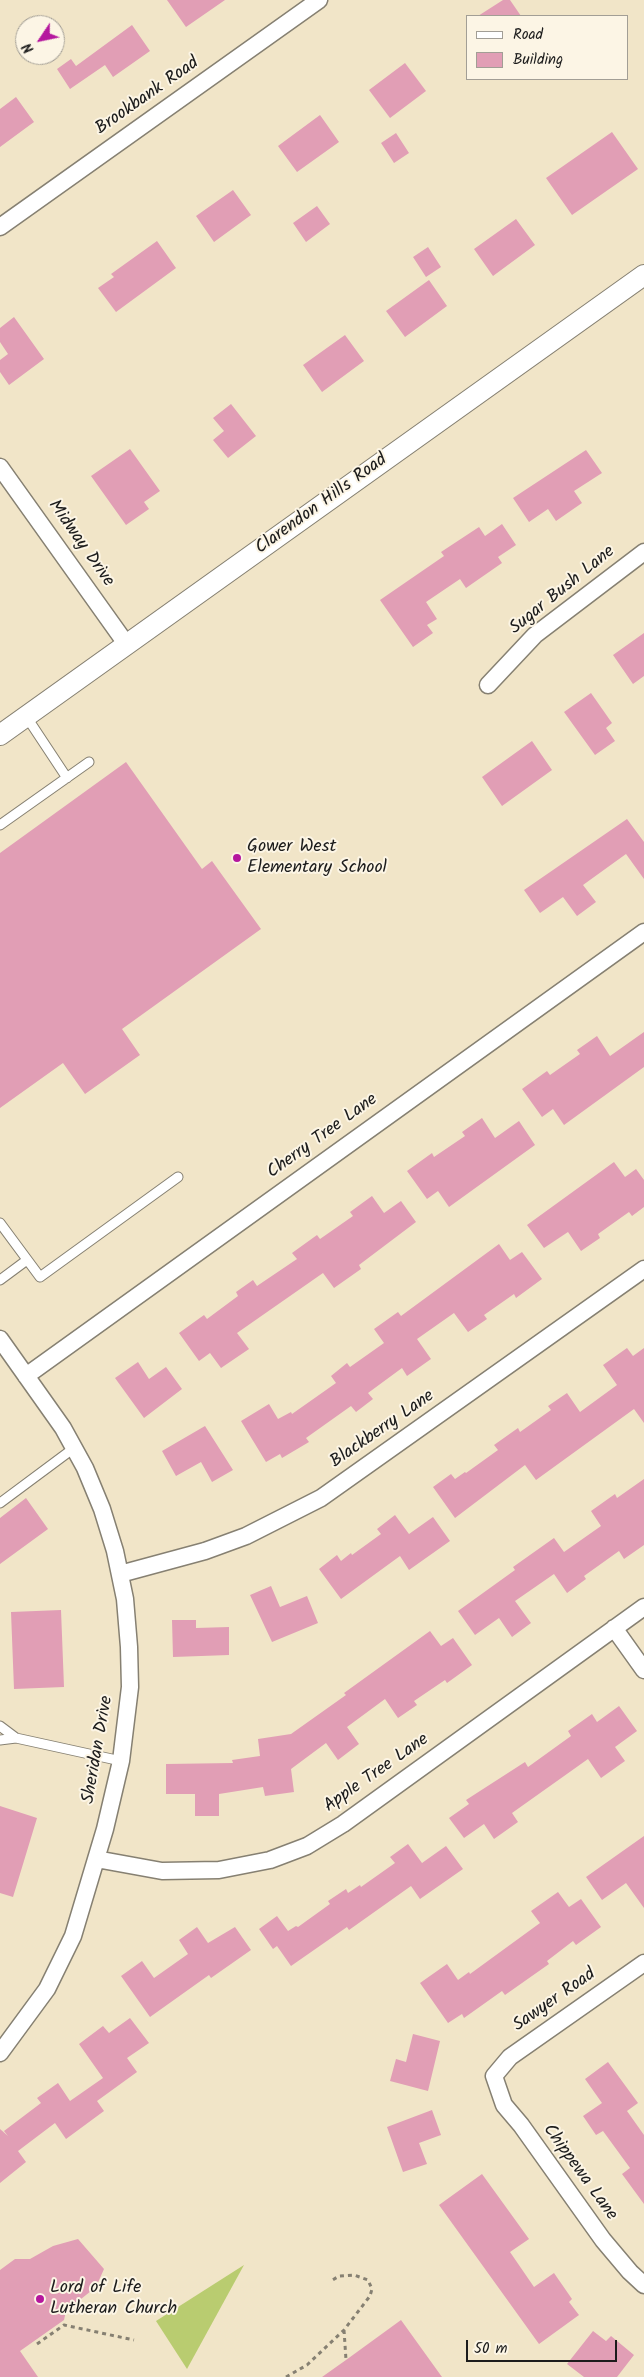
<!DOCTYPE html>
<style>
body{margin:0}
#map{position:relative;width:644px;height:2377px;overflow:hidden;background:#f1e5c8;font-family:Kalam,sans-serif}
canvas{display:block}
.legend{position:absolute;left:466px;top:15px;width:162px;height:65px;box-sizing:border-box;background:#fcf5e5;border:1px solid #a29e95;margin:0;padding:6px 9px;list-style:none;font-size:15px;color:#1c1c1c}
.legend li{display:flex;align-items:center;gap:10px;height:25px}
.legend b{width:25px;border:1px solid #a29e95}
.north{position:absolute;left:15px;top:15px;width:50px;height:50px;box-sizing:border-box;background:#fcf5e5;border:1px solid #a29e95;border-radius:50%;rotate:236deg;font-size:14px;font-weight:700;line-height:20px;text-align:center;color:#1c1c1c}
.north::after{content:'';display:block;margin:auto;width:18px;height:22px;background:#b5179e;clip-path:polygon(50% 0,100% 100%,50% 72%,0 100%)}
.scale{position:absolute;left:466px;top:2340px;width:151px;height:22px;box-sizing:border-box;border:2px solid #1c1c1c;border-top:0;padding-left:6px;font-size:15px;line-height:18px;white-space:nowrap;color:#1c1c1c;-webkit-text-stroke:4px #fcf5e5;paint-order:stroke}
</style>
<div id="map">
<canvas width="644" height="2377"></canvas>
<ul class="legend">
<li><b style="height:6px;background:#fff"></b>Road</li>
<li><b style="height:14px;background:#e19eb5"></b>Building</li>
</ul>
<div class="north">N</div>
<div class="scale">50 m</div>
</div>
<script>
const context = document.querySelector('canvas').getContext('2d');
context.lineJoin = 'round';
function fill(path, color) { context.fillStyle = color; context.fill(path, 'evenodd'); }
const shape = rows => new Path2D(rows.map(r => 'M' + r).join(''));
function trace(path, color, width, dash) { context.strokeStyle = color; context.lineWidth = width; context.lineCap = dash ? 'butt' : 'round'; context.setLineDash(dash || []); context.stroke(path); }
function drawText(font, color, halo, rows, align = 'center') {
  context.font = font + ' Kalam,sans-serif'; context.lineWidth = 4; context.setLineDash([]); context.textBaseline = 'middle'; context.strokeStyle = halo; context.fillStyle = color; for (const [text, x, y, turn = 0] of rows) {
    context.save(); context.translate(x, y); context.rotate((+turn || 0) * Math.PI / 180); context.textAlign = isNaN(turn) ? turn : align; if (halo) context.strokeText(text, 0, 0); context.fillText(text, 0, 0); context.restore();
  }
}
fill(shape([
 [244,2265,187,2369,156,2321]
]), '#b9cc70');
fill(shape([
 [167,0,225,0,186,27],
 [503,0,510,0,521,16,478,16],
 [132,25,150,51,113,77,105,65,70,89,57,69,71,59,76,66],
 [405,63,426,91,390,118,369,90],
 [16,97,34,122,0,147,0,109],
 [320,115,339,142,297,172,278,146],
 [612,132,638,169,572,215,546,178],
 [396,133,409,153,394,163,381,143],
 [233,190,251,215,214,242,196,216],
 [317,206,330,224,306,242,293,223],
 [516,219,535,245,493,276,474,249],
 [157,241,176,268,116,312,98,288,114,277,111,274],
 [428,247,441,267,426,277,413,257],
 [429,280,447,306,405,337,386,311],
 [14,317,44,359,9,385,0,372,0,360,8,354,0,342,0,328],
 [345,335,364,361,322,392,303,365],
 [231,404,256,436,228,458,213,440,224,431,213,418],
 [130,449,160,491,144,502,149,509,126,525,91,476],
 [586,450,602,473,574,491,582,503,556,521,548,509,529,522,513,498],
 [502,524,516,545,498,557,502,563,466,588,460,579,426,602,437,619,427,625,433,633,413,647,380,600,444,556,441,552,479,527,485,536],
 [644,633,644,676,633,684,613,655],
 [591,693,612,723,606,728,615,741,595,755,564,712],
 [532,741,552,770,502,806,482,777],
 [126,762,202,869,212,861,261,929,122,1029,140,1055,85,1094,63,1063,0,1108,0,853],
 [627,819,644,842,644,879,626,854,583,885,596,902,577,916,563,897,540,913,524,890],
 [644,1032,644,1067,564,1125,553,1109,542,1117,522,1089,547,1071,550,1075,580,1054,577,1050,597,1036,610,1056],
 [482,1118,495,1138,519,1121,535,1145,449,1207,438,1191,427,1199,407,1171,432,1153,434,1157,465,1136,462,1132],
 [614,1162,625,1177,636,1169,644,1180,644,1207,632,1216,629,1212,598,1234,600,1238,581,1251,568,1232,544,1248,527,1225],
 [372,1196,384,1213,401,1201,416,1222,359,1265,361,1269,334,1288,323,1273,237,1333,249,1349,221,1368,210,1353,199,1361,179,1333,204,1315,207,1319,238,1296,236,1292,253,1280,257,1286,297,1259,292,1253,317,1235,320,1239,353,1216,350,1212],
 [499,1244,510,1260,522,1252,542,1279,516,1298,514,1294,484,1315,487,1319,468,1332,454,1313,417,1339,431,1359,407,1376,402,1368,368,1393,373,1399,356,1412,351,1406,306,1438,309,1442,282,1458,280,1454,266,1462,241,1421,269,1404,278,1419,291,1412,292,1414,336,1383,331,1376,347,1363,350,1367,384,1343,374,1329,398,1312,401,1316],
 [627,1348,633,1356,644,1348,644,1423,634,1409,536,1480,525,1465,455,1518,433,1487,451,1474,455,1479,465,1472,466,1473,498,1450,494,1445,518,1428,520,1432,551,1410,548,1406,567,1393,580,1412,617,1385,603,1365],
 [138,1362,149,1379,166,1367,182,1389,144,1418,115,1378],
 [205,1426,233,1470,212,1482,201,1462,176,1476,162,1451],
 [644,1479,644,1545,624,1559,619,1551,584,1576,586,1579,567,1593,554,1574,515,1601,531,1623,512,1637,499,1618,475,1635,458,1611,515,1570,513,1567,554,1538,564,1552,601,1526,591,1511,615,1494,617,1498],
 [26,1498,48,1529,0,1564,0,1518],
 [395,1515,409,1534,433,1517,450,1541,409,1570,400,1556,341,1599,319,1569,337,1555,341,1561,351,1553,352,1555,381,1534,377,1529],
 [271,1586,280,1607,307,1596,318,1623,272,1642,250,1595],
 [61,1610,64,1687,14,1689,11,1612],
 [172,1620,196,1620,196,1628,229,1627,229,1655,173,1657],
 [430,1631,441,1646,453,1638,472,1665,447,1683,445,1680,414,1701,417,1705,398,1718,385,1699,347,1727,359,1744,338,1760,326,1743,291,1769,294,1792,265,1796,263,1787,219,1794,219,1816,195,1816,195,1794,166,1794,166,1764,233,1763,232,1760,260,1756,258,1739,291,1734,346,1695,344,1693],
 [619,1706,637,1731,615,1747,625,1761,601,1778,588,1759,512,1813,518,1822,494,1839,484,1824,464,1838,449,1818,469,1804,466,1800,525,1762,528,1767,571,1736,568,1731,592,1714,597,1722],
 [0,1806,37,1818,13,1897,0,1893],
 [644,1836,644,1908,626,1883,602,1900,586,1877],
 [408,1844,422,1863,446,1846,463,1869,420,1899,411,1886,349,1930,347,1927,291,1966,277,1946,273,1949,259,1929,277,1916,288,1931,296,1926,298,1927,330,1904,328,1901,346,1889,348,1893,360,1885,361,1887,395,1863,390,1857],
 [558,1892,569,1907,581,1899,601,1927,576,1945,573,1941,547,1961,549,1964,505,1995,502,1991,464,2018,462,2014,448,2023,420,1983,447,1964,458,1980,469,1972,470,1974,540,1923,531,1911],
 [197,1927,208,1943,235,1927,251,1950,211,1978,209,1975,150,2017,121,1976,142,1961,154,1978,188,1954,179,1940],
 [130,2018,149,2043,127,2058,137,2072,97,2101,104,2111,66,2139,55,2123,18,2151,26,2162,0,2183,0,2129,8,2136,4,2131,41,2103,37,2098,58,2083,70,2101,103,2078,79,2044,103,2026,109,2033],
 [413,2034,440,2041,428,2091,390,2081,396,2059,406,2062],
 [608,2062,638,2103,627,2111,644,2135,644,2204,622,2174,630,2168,603,2131,596,2135,583,2116,602,2103,585,2079],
 [432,2110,441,2135,419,2143,427,2164,403,2172,387,2127],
 [482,2174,529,2239,510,2252,534,2287,554,2273,572,2299,569,2302,579,2315,539,2344,439,2205],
 [78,2239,104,2269,96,2287,66,2311,64,2320,20,2351,38,2377,0,2377,0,2270,15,2259,30,2259,53,2246],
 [401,2320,442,2377,322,2377,346,2360],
 [593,2331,606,2341,611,2336,634,2355,617,2377,584,2377,567,2364]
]), '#e19eb5');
const service = shape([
 [26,716,67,778],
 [0,825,89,762],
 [0,1223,40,1277,178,1177],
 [0,1280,27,1260],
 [0,1503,74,1448],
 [0,1726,16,1738],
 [0,1740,16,1738,121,1761]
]);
const minor = shape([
 [0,227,319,0],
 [0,467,127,645],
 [488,685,535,635,644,552],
 [0,1339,63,1428,85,1468,102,1509,115,1551,125,1599,129,1647,130,1687,121,1761,105,1829,73,1936,47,1989,0,2053],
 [26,1376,644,932],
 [120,1574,205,1551,246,1536,321,1498,644,1269],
 [614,1628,644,1670],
 [96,1859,162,1871,219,1870,270,1860,307,1846,343,1824,644,1607],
 [644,1963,510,2057,494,2076,504,2105,521,2125,603,2240,630,2272,644,2285]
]);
const tertiary = shape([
 [0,735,644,275]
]);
trace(service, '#868072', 11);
trace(minor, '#868072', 19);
trace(tertiary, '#868072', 22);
trace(shape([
 [344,2330,346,2360],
 [37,2344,64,2325,134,2340],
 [286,2377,307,2365,344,2330,370,2296,372,2289,368,2280,354,2275,339,2276,331,2281]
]), '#868072', 3, [4, 4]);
trace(service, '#fff', 9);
trace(minor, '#fff', 16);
trace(tertiary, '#fff', 20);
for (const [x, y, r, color] of [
 [237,858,5,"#b5179e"],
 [40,2299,5,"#b5179e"]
]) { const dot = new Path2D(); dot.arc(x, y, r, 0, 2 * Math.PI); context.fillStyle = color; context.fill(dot); trace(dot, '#fcf5e5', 2); }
drawText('18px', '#1c1c1c', '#fcf5e5', [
 ["Brookbank Road",148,97,-35],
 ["Clarendon Hills Road",322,505,-36],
 ["Midway Drive",80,544,55],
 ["Sugar Bush Lane",563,591,-39],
 ["Cherry Tree Lane",323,1137,-36],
 ["Blackberry Lane",383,1430,-35],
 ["Sheridan Drive",99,1750,-80],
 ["Apple Tree Lane",377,1774,-35],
 ["Sawyer Road",555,2001,-35],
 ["Chippewa Lane",579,2173,54]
]);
drawText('18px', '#1c1c1c', '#fcf5e5', [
 ["Gower West",247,848],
 ["Elementary School",247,869],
 ["Lord of Life",50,2289],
 ["Lutheran Church",50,2310]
], 'left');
</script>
